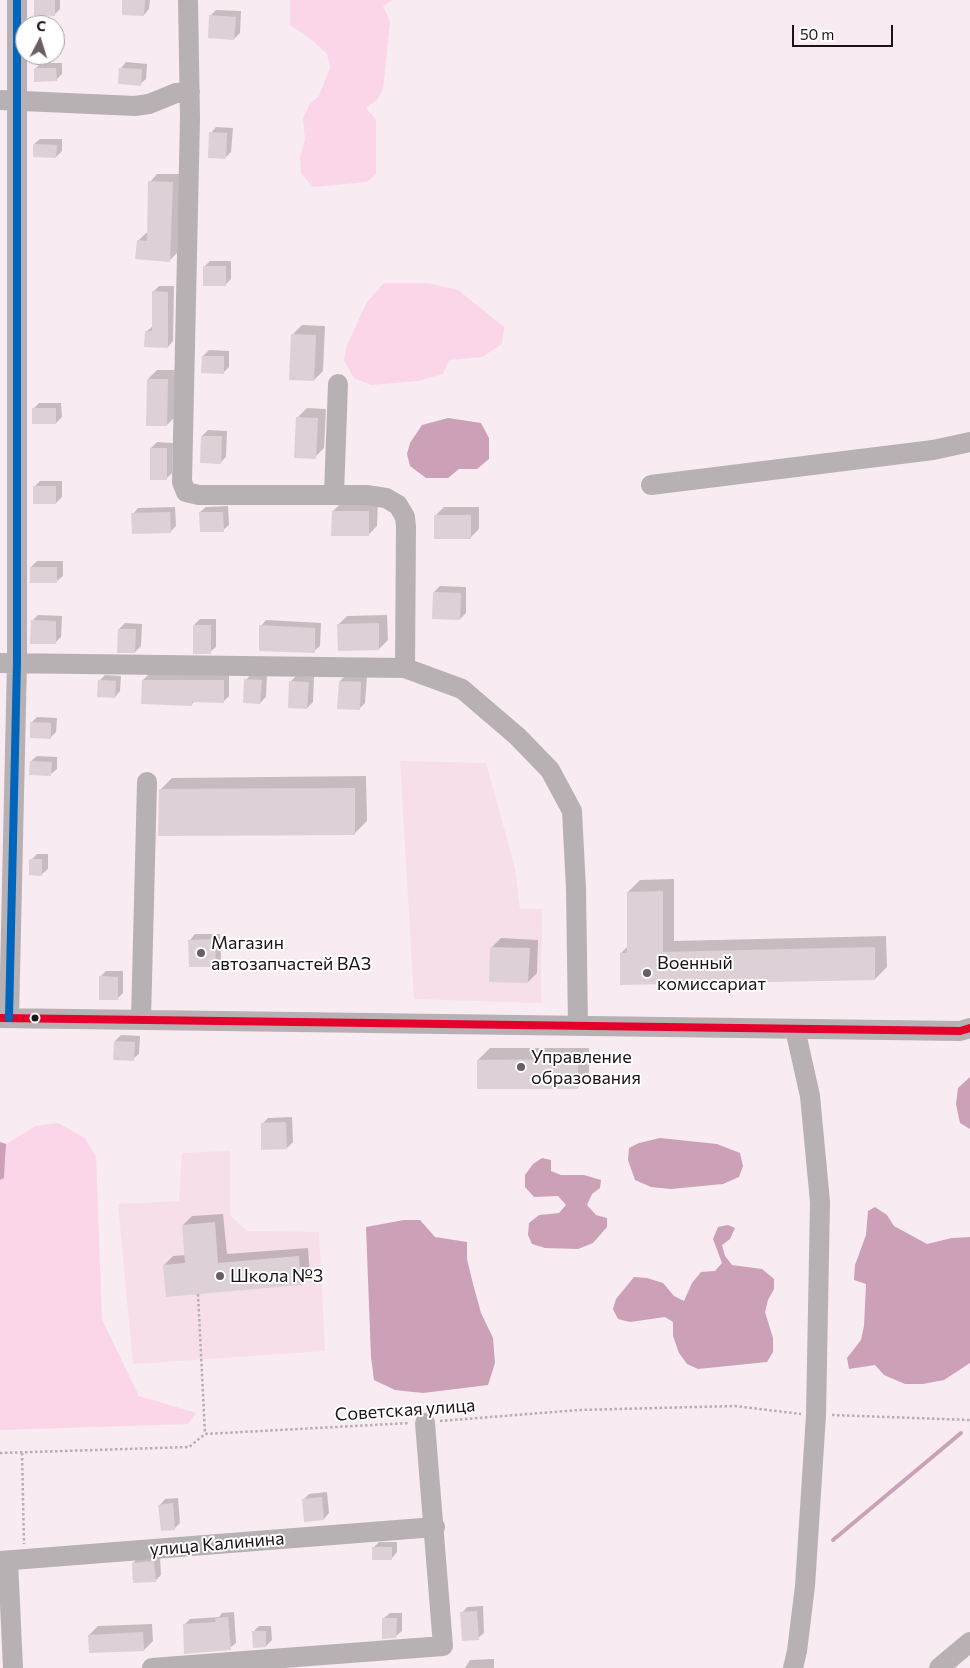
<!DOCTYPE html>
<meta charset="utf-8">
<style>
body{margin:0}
#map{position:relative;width:970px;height:1668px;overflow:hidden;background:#f8ebf1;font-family:Commissioner,sans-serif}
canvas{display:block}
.north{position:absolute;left:15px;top:15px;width:50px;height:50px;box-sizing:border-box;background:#fff;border:1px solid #a4a0a2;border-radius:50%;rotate:5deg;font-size:14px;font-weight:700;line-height:20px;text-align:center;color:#1c1217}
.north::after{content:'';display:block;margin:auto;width:18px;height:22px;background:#695e63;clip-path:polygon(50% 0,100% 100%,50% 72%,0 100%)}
.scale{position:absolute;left:792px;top:25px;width:101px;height:22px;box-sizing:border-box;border:2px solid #1c1217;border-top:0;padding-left:6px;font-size:15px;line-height:18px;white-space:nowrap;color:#1c1217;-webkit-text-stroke:4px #fff;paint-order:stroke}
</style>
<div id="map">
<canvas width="970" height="1668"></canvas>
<div class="north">С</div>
<div class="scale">50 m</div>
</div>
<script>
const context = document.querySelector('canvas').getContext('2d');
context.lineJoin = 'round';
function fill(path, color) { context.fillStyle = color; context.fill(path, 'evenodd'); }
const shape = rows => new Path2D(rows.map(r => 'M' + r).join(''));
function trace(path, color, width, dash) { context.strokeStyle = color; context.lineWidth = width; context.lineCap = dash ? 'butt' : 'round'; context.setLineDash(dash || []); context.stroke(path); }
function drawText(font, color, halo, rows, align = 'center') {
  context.font = font + ' Commissioner,sans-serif'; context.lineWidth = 4; context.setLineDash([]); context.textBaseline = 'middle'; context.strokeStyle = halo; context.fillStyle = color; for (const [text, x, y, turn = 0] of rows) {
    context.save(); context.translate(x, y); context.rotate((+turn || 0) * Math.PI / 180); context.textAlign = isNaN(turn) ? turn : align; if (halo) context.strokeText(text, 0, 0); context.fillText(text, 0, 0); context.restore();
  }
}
fill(shape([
 [400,761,486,763,515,868,520,909,542,909,541,1003,414,999],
 [230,1151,230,1215,247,1231,319,1232,325,1351,133,1364,118,1204,179,1201,182,1153]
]), '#f6dfea');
fill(shape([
 [290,0,393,0,383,6,390,22,383,89,377,100,366,108,376,120,376,174,367,182,313,187,301,173,300,157,305,140,303,119,309,105,319,96,330,68,327,54,312,40,290,25],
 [384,283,427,283,458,290,504,327,502,344,482,357,449,360,443,374,418,381,371,385,354,378,344,360,347,345,367,302],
 [58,1123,85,1138,96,1157,102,1320,139,1396,196,1413,188,1424,0,1430,0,1180,4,1177,6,1144,36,1126]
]), '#fbd5e8');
fill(shape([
 [448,418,481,423,489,438,489,459,477,469,459,469,448,478,426,478,410,466,407,454,410,443,422,425],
 [970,1077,970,1129,960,1123,956,1104,958,1088],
 [660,1138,717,1144,740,1153,743,1166,739,1177,723,1184,671,1189,651,1187,635,1180,628,1160,629,1148,639,1143],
 [0,1142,6,1144,4,1178,0,1180],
 [542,1158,551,1160,551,1171,561,1175,584,1175,601,1180,600,1188,592,1194,587,1205,596,1215,607,1218,607,1227,593,1243,578,1249,545,1248,532,1244,528,1235,529,1223,539,1215,559,1213,566,1205,558,1196,534,1197,525,1187,525,1175,533,1164],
 [875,1207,887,1215,894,1226,927,1244,952,1238,970,1237,970,1363,944,1380,923,1384,905,1384,884,1375,875,1365,849,1369,847,1358,861,1340,864,1326,866,1284,854,1280,855,1265,866,1235,868,1211],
 [404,1220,420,1220,435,1237,467,1242,467,1259,473,1284,481,1313,493,1338,495,1363,488,1385,423,1393,395,1390,374,1380,371,1357,366,1227],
 [728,1225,735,1228,730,1239,722,1245,725,1256,732,1265,762,1269,774,1279,774,1289,768,1300,765,1312,773,1338,773,1352,767,1362,698,1369,687,1364,679,1353,673,1336,673,1322,665,1317,630,1322,618,1319,613,1309,616,1299,634,1277,647,1278,663,1283,674,1296,684,1301,692,1283,701,1272,715,1271,722,1263,713,1239,718,1227]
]), '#cca1b8');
fill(shape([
 [35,0,60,0,60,9,55,14],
 [124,0,150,0,149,9,144,15],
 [216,10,241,11,240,33,234,39,211,15],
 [126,62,147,64,146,79,140,84,121,68],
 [41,63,62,63,62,74,56,80,35,69],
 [216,127,233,128,231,152,225,158,211,133],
 [40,139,62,139,62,151,56,157,34,144],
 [157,174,180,174,177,253,169,261,138,241,146,233,149,233,150,182],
 [210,261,231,261,231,279,225,285,204,267],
 [159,286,174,286,173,341,168,347,146,332,153,326,153,292],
 [302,325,325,326,323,371,314,380,293,334],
 [209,350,229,351,229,367,224,372,203,356],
 [157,370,177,370,176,416,167,425,148,379],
 [39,403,61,403,62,417,56,423,33,409],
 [307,408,326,409,324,448,315,457,298,417],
 [208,430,227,431,226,457,220,463,202,436],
 [157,442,173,443,172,473,166,479,151,448],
 [40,481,62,481,62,497,56,503,34,487],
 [342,502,378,503,377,526,368,535,333,511],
 [228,506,229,525,223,530,200,512,206,507],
 [175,507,176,526,170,532,133,514,138,508],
 [444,507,479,507,479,529,470,538,435,516],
 [37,561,63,561,63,576,57,581,31,567],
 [440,586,466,587,466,613,460,619,434,592],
 [38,615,62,616,61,637,55,643,32,621],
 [387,615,388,640,379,649,338,625,347,616],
 [200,619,216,619,216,647,210,652,194,625],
 [266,620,321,623,320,646,314,651,261,626],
 [125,623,142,624,141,646,135,652,119,629],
 [149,674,229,675,229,696,223,702,195,701,191,705,143,680],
 [251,674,267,675,266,697,260,703,246,680],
 [105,675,121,676,120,691,115,697,99,681],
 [346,675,367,677,365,703,359,709,340,681],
 [296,676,314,677,313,702,307,708,291,681],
 [37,717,57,718,56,732,50,738,31,723],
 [37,756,57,757,57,769,51,774,31,761],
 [366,776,367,821,354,834,160,790,172,778],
 [37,854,48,854,48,869,42,874,31,860],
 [674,879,674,941,886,936,887,967,875,979,621,953,628,946,628,892,640,880],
 [195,934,220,934,221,960,215,965,190,940],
 [501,938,538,940,537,973,528,982,492,947],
 [106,971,123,971,123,993,117,999,100,977],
 [121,1035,140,1036,139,1054,133,1059,115,1041],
 [490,1048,589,1048,589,1076,577,1088,478,1060],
 [292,1117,293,1142,287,1148,262,1124,268,1118],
 [223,1214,227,1254,308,1248,310,1275,301,1284,164,1265,173,1256,186,1255,183,1225,192,1216],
 [327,1492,329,1513,324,1519,303,1500,309,1494],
 [178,1498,180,1523,174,1529,160,1505,165,1499],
 [379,1542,397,1542,397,1552,392,1558,373,1548],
 [160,1556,161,1575,155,1581,133,1563,139,1557],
 [483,1606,484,1633,478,1638,462,1613,467,1607],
 [234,1612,236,1643,230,1648,184,1625,190,1619,219,1617,222,1613],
 [390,1613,402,1613,402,1631,396,1636,384,1618],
 [152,1624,153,1641,144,1650,89,1635,98,1626],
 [259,1626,271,1626,272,1640,266,1646,253,1632],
 [494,1659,494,1668,465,1668,470,1660]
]), '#0003');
trace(shape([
 [833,1540,961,1433]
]), '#cca1b8', 4);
fill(shape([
 [34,0,55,0,55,16,34,15],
 [122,0,145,0,144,16,122,15],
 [209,15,236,17,234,40,208,38],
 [34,68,56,68,57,81,34,82],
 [119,68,142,69,141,86,118,84],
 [209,132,227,133,226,159,208,158],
 [33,144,57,145,56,158,33,157],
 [148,181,173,182,170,262,135,259,137,240,147,241],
 [203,266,226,266,226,286,203,286],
 [152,291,168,292,168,348,144,347,145,331,152,331],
 [291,334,316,335,314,381,289,380],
 [202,356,224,356,224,374,201,373],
 [147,379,168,379,167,426,146,426],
 [32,408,56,408,56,424,32,424],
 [296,417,318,418,316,459,294,458],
 [201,436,222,436,221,464,200,463],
 [150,448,167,448,167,480,150,480],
 [33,486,56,486,56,504,33,504],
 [332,511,369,511,369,536,331,536],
 [170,512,171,533,132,534,131,513],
 [199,512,223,512,224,532,200,532],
 [434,515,471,515,471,539,434,539],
 [30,567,57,567,57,583,30,583],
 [433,592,461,593,460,620,432,619],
 [31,620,56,621,56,644,30,644],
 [379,623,379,650,338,651,337,624],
 [193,625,211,625,211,654,193,654],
 [259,625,315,628,315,653,259,651],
 [118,629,136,629,135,653,117,653],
 [244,679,262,680,260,704,243,703],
 [98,680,116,681,115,698,97,697],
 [142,680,224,680,224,703,192,702,192,706,141,704],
 [289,681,309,682,307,709,288,708],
 [339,681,361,682,360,710,337,709],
 [30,722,51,723,51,739,30,738],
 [30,761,52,762,51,776,29,775],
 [355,788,355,835,158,836,159,789],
 [29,859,42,859,42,876,29,875],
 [663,891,663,952,875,947,875,980,620,985,620,953,627,953,627,892],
 [215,939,216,967,189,967,188,940],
 [490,947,530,948,528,983,489,982],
 [99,976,118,977,118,1000,99,1000],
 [114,1041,135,1042,134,1061,113,1060],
 [578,1059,578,1089,477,1089,477,1060],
 [286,1122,287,1149,261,1150,261,1123],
 [215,1222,218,1263,299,1256,301,1285,166,1297,163,1265,185,1263,182,1225],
 [322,1497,324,1520,304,1522,302,1499],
 [173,1503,175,1530,161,1531,158,1505],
 [372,1547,392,1547,392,1560,372,1560],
 [154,1561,156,1582,133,1583,132,1563],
 [477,1611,479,1640,462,1641,460,1612],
 [228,1617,231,1650,184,1654,183,1624,216,1622,215,1618],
 [382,1618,397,1618,396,1638,382,1639],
 [252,1631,266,1631,266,1647,253,1648],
 [143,1632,144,1651,89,1653,88,1635]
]), '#ddd1d7');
trace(shape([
 [198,1294,205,1434],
 [832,1415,970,1420],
 [440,1421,579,1410,735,1406,801,1414],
 [0,1453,189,1447,205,1434,410,1423],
 [22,1453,24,1544]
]), '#b5afb1', 2.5, [2.5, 2.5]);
trace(shape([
 [188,0,190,118,182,482,186,492,199,495,366,495,386,498,398,505,405,517,406,527,405,668],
 [0,100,135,106,149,104,176,93,190,92],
 [651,485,933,450,970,442],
 [334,494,338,384],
 [0,663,405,668,462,689,517,736,550,770,572,811,576,889,578,1026],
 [0,1018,960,1031,970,1028],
 [9,1018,17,662,17,0],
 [141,1020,147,782],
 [0,1561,435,1527],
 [8,1561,13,1668],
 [152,1668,443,1646,425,1423],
 [793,1668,797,1651,805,1586,816,1415,820,1202,810,1096,795,1029],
 [939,1668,970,1642]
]), '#b7b1b4', 20);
trace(shape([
 [0,1018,960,1031,970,1028]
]), '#e4002b', 8);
trace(shape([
 [9,1018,17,662,17,0]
]), '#0065bd', 8);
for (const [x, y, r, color] of [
 [201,953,5,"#695e63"],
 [647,973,5,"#695e63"],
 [35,1018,4.5,"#1c1217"],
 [521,1067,5,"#695e63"],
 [220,1276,5,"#695e63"]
]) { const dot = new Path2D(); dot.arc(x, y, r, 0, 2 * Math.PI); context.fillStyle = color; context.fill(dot); trace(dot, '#fff', 2); }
drawText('18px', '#1c1217', '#fff', [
 ["Магазин",211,943],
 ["автозапчастей ВАЗ",211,964],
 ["Военный",657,963],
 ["комиссариат",657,984],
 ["Управление",531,1057],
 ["образования",531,1078],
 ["Школа №3",230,1276]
], 'left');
drawText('18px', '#1c1217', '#fff', [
 ["Советская улица",405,1410,-4],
 ["улица Калинина",217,1544,-5]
]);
</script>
